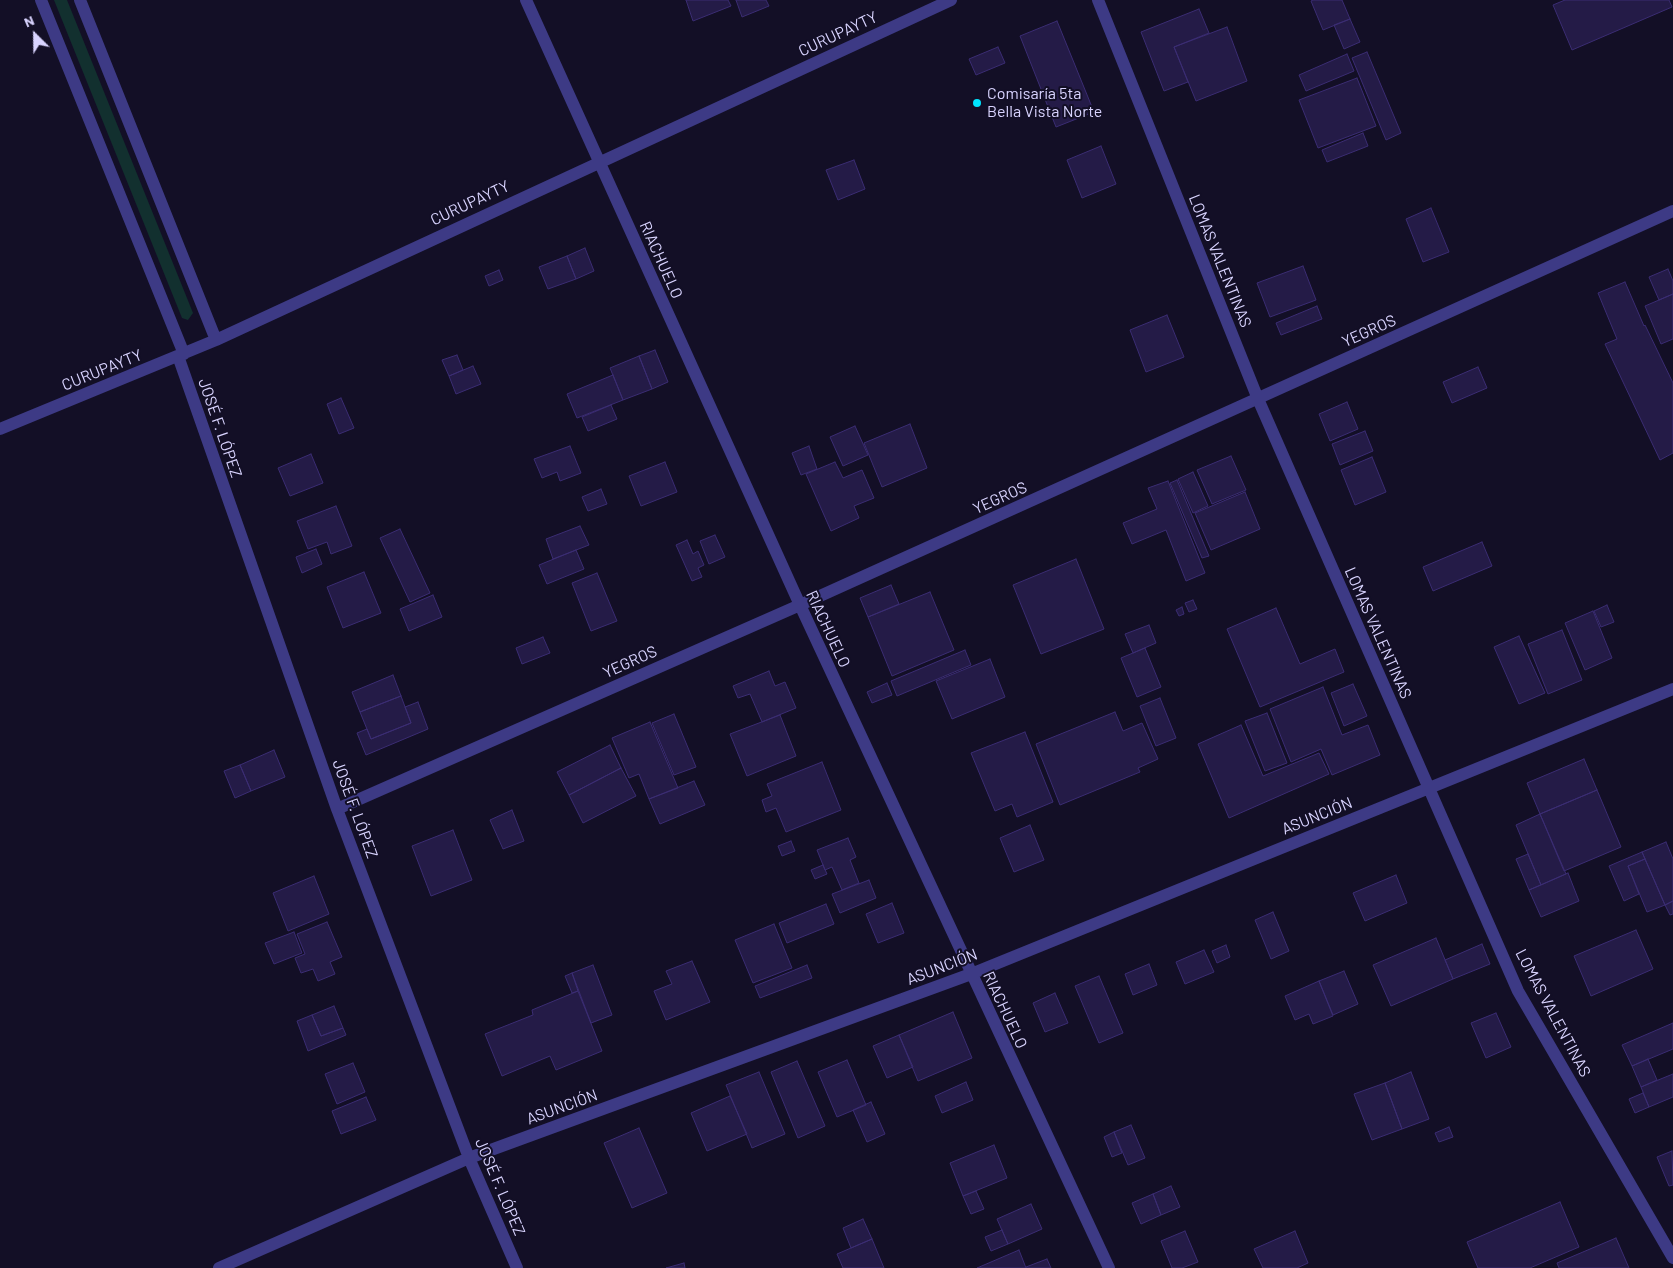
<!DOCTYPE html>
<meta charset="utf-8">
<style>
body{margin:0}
#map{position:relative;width:1673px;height:1268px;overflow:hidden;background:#130f26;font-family:Barlow,sans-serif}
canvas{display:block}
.north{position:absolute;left:10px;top:10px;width:50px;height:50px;-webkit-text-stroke:4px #130f26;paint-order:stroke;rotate:337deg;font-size:14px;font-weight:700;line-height:20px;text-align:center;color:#d9d4ff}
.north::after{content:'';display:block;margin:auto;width:18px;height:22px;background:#d9d4ff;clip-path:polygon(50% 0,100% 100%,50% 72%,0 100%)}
</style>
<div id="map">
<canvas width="1673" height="1268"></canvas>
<div class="north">N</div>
</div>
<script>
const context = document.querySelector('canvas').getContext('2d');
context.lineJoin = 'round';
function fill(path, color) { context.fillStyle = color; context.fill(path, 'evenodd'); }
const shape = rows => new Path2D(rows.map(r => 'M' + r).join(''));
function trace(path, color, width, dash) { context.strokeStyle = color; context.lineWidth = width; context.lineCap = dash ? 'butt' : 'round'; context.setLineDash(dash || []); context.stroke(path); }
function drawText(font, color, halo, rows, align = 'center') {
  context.font = font + ' Barlow,sans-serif'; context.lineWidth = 4; context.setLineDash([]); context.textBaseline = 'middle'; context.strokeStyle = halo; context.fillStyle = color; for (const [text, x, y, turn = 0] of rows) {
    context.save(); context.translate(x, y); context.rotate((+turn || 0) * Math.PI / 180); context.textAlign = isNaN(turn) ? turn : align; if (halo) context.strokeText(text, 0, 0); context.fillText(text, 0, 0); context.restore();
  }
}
fill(shape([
 [54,0,67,0,193,313,188,320,182,318]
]), '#12302f');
const building = shape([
 [686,0,728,0,731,6,693,21,686,0],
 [736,0,766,0,769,6,742,17,736,0],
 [1313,0,1342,0,1350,19,1323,30,1311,1,1313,0],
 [1565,0,1669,0,1672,7,1572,50,1553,5,1565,0],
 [1199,9,1209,33,1174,47,1188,82,1164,91,1141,32,1199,9],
 [1350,19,1360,42,1344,49,1334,25,1350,19],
 [1057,21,1094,112,1056,127,1020,36,1057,21],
 [1227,27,1247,81,1196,101,1174,47,1227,27],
 [998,47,1005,63,976,75,969,59,998,47],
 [1367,52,1401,133,1386,140,1352,58,1367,52],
 [1347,54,1354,71,1306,91,1299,75,1347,54],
 [1357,78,1376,126,1318,148,1299,100,1357,78],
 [1363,133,1368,146,1327,162,1322,150,1363,133],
 [1101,146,1116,184,1082,198,1067,160,1101,146],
 [854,160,865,189,838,200,826,170,854,160],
 [1431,208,1449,252,1423,262,1406,219,1431,208],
 [585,248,594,271,576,279,567,256,585,248],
 [567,256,576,279,548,289,539,267,567,256],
 [1303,266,1316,300,1270,317,1257,283,1303,266],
 [1668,269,1673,281,1673,294,1659,300,1649,277,1668,269],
 [499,270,503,280,489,286,485,276,499,270],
 [1625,282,1644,326,1645,325,1673,383,1673,453,1660,460,1605,344,1617,339,1598,293,1625,282],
 [1673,294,1673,339,1661,344,1645,306,1673,294],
 [1317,306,1322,319,1281,335,1276,323,1317,306],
 [1167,315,1184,357,1146,372,1130,330,1167,315],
 [655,350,668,382,652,389,639,356,655,350],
 [457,355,463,370,449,376,442,360,457,355],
 [639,356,652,389,623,400,610,368,639,356],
 [473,366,481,384,456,394,449,376,473,366],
 [1478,367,1487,388,1452,403,1443,382,1478,367],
 [613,375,623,400,577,418,567,394,613,375],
 [341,398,354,428,339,434,327,404,341,398],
 [1347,402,1358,429,1330,441,1319,414,1347,402],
 [611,405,617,419,588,431,582,417,611,405],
 [910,424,927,468,882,487,864,443,910,424],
 [855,426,868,455,843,466,830,437,855,426],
 [1365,431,1373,451,1340,465,1332,444,1365,431],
 [570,446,581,473,560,481,557,472,542,478,534,459,570,446],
 [809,446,817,469,801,475,792,453,809,446],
 [311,454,323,483,290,496,278,468,311,454],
 [1231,456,1246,490,1212,504,1197,470,1231,456],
 [1372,457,1386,492,1355,505,1341,470,1372,457],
 [665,462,677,492,641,506,629,476,665,462],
 [835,462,843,478,862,470,874,498,854,506,859,518,831,531,806,474,835,462],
 [1193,472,1208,506,1193,513,1178,479,1193,472],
 [1177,480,1209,556,1202,558,1170,483,1177,480],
 [1168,481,1205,573,1186,581,1166,530,1132,544,1123,523,1157,509,1148,488,1168,481],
 [601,489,607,504,588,511,582,497,601,489],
 [1245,492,1260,529,1211,550,1195,513,1245,492],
 [336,506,352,546,331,554,327,542,308,549,297,521,336,506],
 [580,526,589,545,553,559,546,539,580,526],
 [400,529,430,593,410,602,380,538,400,529],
 [715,535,725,557,709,564,700,541,715,535],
 [687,540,693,554,698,551,704,565,698,568,702,577,692,581,676,545,687,540],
 [1482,542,1492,566,1433,591,1423,567,1482,542],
 [316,549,322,564,302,573,296,557,316,549],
 [576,550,584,569,547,584,539,565,576,550],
 [1076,559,1104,629,1041,654,1013,585,1076,559],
 [364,572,381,613,343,628,327,587,364,572],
 [597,573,617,621,591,631,572,583,597,573],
 [891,585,899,604,868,617,860,598,891,585],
 [930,592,954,650,892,676,868,617,930,592],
 [433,595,442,617,409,631,400,609,433,595],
 [1193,600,1197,609,1189,612,1185,603,1193,600],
 [1607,605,1614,622,1601,627,1594,611,1607,605],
 [1182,607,1184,614,1179,616,1176,610,1182,607],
 [1276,608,1300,664,1335,649,1344,672,1260,707,1227,629,1276,608],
 [1593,611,1612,658,1585,670,1565,623,1593,611],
 [1149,625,1156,643,1133,653,1125,634,1149,625],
 [1562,630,1582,680,1548,694,1528,644,1562,630],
 [1519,636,1545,693,1519,704,1494,647,1519,636],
 [543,637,550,653,522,664,516,648,543,637],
 [1145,648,1161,687,1137,697,1121,658,1145,648],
 [965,650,971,665,897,696,891,681,965,650],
 [990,659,1005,697,952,719,936,681,990,659],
 [769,671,775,686,785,682,796,708,762,722,750,694,738,698,733,686,769,671],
 [393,675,401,696,360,712,352,692,393,675],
 [887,683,892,695,872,703,867,692,887,683],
 [1353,684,1367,716,1344,726,1331,693,1353,684],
 [1323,687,1342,735,1368,725,1380,755,1332,775,1321,749,1291,762,1270,709,1323,687],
 [401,696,411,723,371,739,360,712,401,696],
 [1160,698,1176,738,1156,746,1140,706,1160,698],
 [418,702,428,729,366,755,357,733,367,729,371,739,411,723,405,707,418,702],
 [1115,712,1123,731,1142,723,1158,759,1138,768,1140,772,1060,805,1036,744,1115,712],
 [1267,713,1287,763,1265,771,1245,721,1267,713],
 [674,714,696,767,674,775,652,723,674,714],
 [780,715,796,756,747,776,730,734,780,715],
 [650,722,678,788,649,799,639,774,629,778,612,738,650,722],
 [1241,725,1263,776,1319,753,1329,774,1229,818,1198,744,1241,725],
 [1025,732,1053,802,1017,817,1012,804,995,811,971,753,1025,732],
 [610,745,621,768,569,795,557,772,610,745],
 [274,750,285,777,251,791,240,765,274,750],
 [1584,759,1597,790,1540,814,1527,783,1584,759],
 [822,762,841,810,786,832,776,808,766,812,762,800,772,796,767,784,822,762],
 [240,765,251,791,235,798,224,771,240,765],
 [621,768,636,796,583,823,569,795,621,768],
 [694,781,705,805,660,824,649,799,694,781],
 [1597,790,1621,847,1564,871,1540,814,1597,790],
 [512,810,524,841,503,849,490,820,512,810],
 [1540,814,1566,874,1541,885,1516,825,1540,814],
 [1030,825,1044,860,1014,872,1000,838,1030,825],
 [453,830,472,880,431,896,412,846,453,830],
 [848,838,856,857,850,860,859,883,842,890,832,867,825,870,817,850,848,838],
 [791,841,795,851,782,856,778,846,791,841],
 [1666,842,1673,859,1673,901,1665,905,1642,852,1666,842],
 [1642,852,1645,859,1628,866,1639,894,1624,901,1609,866,1642,852],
 [1528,854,1541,885,1529,890,1516,859,1528,854],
 [1645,859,1665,905,1647,912,1628,866,1645,859],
 [823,865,827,874,815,879,811,870,823,865],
 [1568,873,1579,901,1541,917,1529,890,1568,873],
 [1396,875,1407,903,1365,921,1353,893,1396,875],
 [314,876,329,914,288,931,273,893,314,876],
 [869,880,876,898,840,913,832,894,869,880],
 [1673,901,1673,914,1670,915,1665,905,1673,901],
 [892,903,904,933,878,943,866,914,892,903],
 [826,904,834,924,787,943,779,923,826,904],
 [1273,912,1289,951,1271,959,1255,920,1273,912],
 [327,922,342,957,330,962,335,974,318,981,313,969,301,973,295,958,305,954,297,934,327,922],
 [774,924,792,968,753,983,735,940,774,924],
 [1636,930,1653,969,1591,996,1574,956,1636,930],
 [294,932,302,953,274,964,265,943,294,932],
 [1436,938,1453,979,1391,1006,1373,965,1436,938],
 [1482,944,1490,964,1453,979,1445,960,1482,944],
 [1226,945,1230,957,1217,963,1212,951,1226,945],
 [1204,950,1214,972,1185,984,1176,962,1204,950],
 [692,961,710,1002,666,1020,654,991,672,984,666,971,692,961],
 [1149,964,1157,985,1133,995,1125,974,1149,964],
 [593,965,612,1015,591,1023,572,973,593,965],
 [807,965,812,978,760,998,755,986,807,965],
 [1344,971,1358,1004,1333,1015,1319,981,1344,971],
 [572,973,578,991,572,993,565,976,572,973],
 [1099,976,1123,1033,1099,1043,1075,986,1099,976],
 [1319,981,1333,1016,1313,1024,1309,1014,1295,1020,1285,996,1319,981],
 [578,991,602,1051,556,1070,550,1056,502,1076,485,1034,533,1015,532,1010,578,991],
 [1055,993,1068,1023,1045,1032,1033,1003,1055,993],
 [334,1006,343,1028,321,1036,312,1015,334,1006],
 [953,1012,972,1058,918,1081,899,1035,953,1012],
 [1496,1013,1511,1047,1486,1058,1471,1023,1496,1013],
 [312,1015,321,1036,343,1028,346,1035,308,1051,297,1021,312,1015],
 [1673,1023,1673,1049,1632,1066,1622,1045,1673,1023],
 [899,1035,913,1067,887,1078,873,1046,899,1035],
 [1648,1059,1657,1080,1641,1087,1632,1066,1648,1059],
 [847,1060,866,1105,837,1117,818,1072,847,1060],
 [797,1061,825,1126,798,1138,771,1072,797,1061],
 [353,1063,365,1092,337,1104,325,1074,353,1063],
 [759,1072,785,1134,752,1148,726,1085,759,1072],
 [1411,1072,1429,1119,1402,1129,1385,1083,1411,1072],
 [1673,1074,1673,1097,1649,1107,1641,1087,1673,1074],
 [966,1082,973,1100,942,1113,935,1096,966,1082],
 [1385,1083,1402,1129,1372,1140,1354,1094,1385,1083],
 [1643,1093,1649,1107,1635,1113,1629,1099,1643,1093],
 [730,1096,747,1134,707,1151,691,1113,730,1096],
 [366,1097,376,1120,341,1134,332,1111,366,1097],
 [871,1102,885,1134,867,1142,853,1110,871,1102],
 [1131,1125,1145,1158,1128,1165,1114,1132,1131,1125],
 [1449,1127,1453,1137,1439,1142,1435,1133,1449,1127],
 [639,1128,667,1193,632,1208,604,1143,639,1128],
 [1114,1132,1122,1153,1112,1157,1104,1137,1114,1132],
 [994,1145,1007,1178,963,1196,950,1163,994,1145],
 [1672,1151,1673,1185,1669,1186,1657,1157,1672,1151],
 [1171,1186,1180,1207,1161,1215,1153,1194,1171,1186],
 [976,1191,984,1209,971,1214,963,1196,976,1191],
 [1153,1194,1161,1215,1141,1224,1132,1203,1153,1194],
 [1560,1202,1579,1247,1530,1268,1478,1268,1467,1242,1560,1202],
 [1031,1204,1042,1229,1008,1244,997,1219,1031,1204],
 [863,1219,872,1239,851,1248,843,1228,863,1219],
 [1002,1230,1008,1244,991,1251,985,1237,1002,1230],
 [1185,1231,1198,1262,1182,1268,1172,1268,1161,1241,1185,1231],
 [1295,1231,1308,1263,1297,1268,1263,1268,1254,1249,1295,1231],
 [1616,1238,1629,1268,1559,1268,1557,1263,1616,1238],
 [872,1239,884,1268,843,1268,837,1254,872,1239],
 [1019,1250,1026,1268,977,1268,1019,1250],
 [1047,1259,1051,1268,1026,1268,1026,1267,1047,1259],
 [684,1263,685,1268,666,1268,684,1263]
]);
fill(building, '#241b47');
trace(building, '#3b2d73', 1);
trace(shape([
 [41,0,184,354],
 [80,0,216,340],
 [526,0,800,605,1109,1268],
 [1098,0,1258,399,1518,991,1673,1258],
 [178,356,337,809,469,1158,517,1268],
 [0,429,216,340,951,0],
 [337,809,800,605,1673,211],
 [219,1268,469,1158,971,974,1673,689]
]), '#3d3a85', 12);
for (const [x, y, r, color] of [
 [977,103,5,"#00e5ff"]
]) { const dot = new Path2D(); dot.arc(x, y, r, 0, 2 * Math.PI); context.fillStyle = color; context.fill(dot); trace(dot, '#130f26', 2); }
drawText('16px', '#d9d4ff', '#130f26', [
 ["CURUPAYTY",838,34,-25],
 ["CURUPAYTY",470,203,-25],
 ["RIACHUELO",661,260,66],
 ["LOMAS VALENTINAS",1220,261,68],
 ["YEGROS",1369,331,-24],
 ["CURUPAYTY",102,370,-22],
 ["JOSÉ F. LÓPEZ",220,428,71],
 ["YEGROS",1000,498,-24],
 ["RIACHUELO",828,629,65],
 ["LOMAS VALENTINAS",1378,633,66],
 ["YEGROS",630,662,-24],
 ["JOSÉ F. LÓPEZ",355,809,70],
 ["ASUNCIÓN",1317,816,-22],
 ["ASUNCIÓN",942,967,-21],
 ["RIACHUELO",1005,1010,65],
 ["LOMAS VALENTINAS",1553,1013,62],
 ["ASUNCIÓN",562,1107,-20],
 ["JOSÉ F. LÓPEZ",500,1187,67]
]);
drawText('16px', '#d9d4ff', '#130f26', [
 ["Comisaría 5ta",987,94],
 ["Bella Vista Norte",987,112]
], 'left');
</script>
